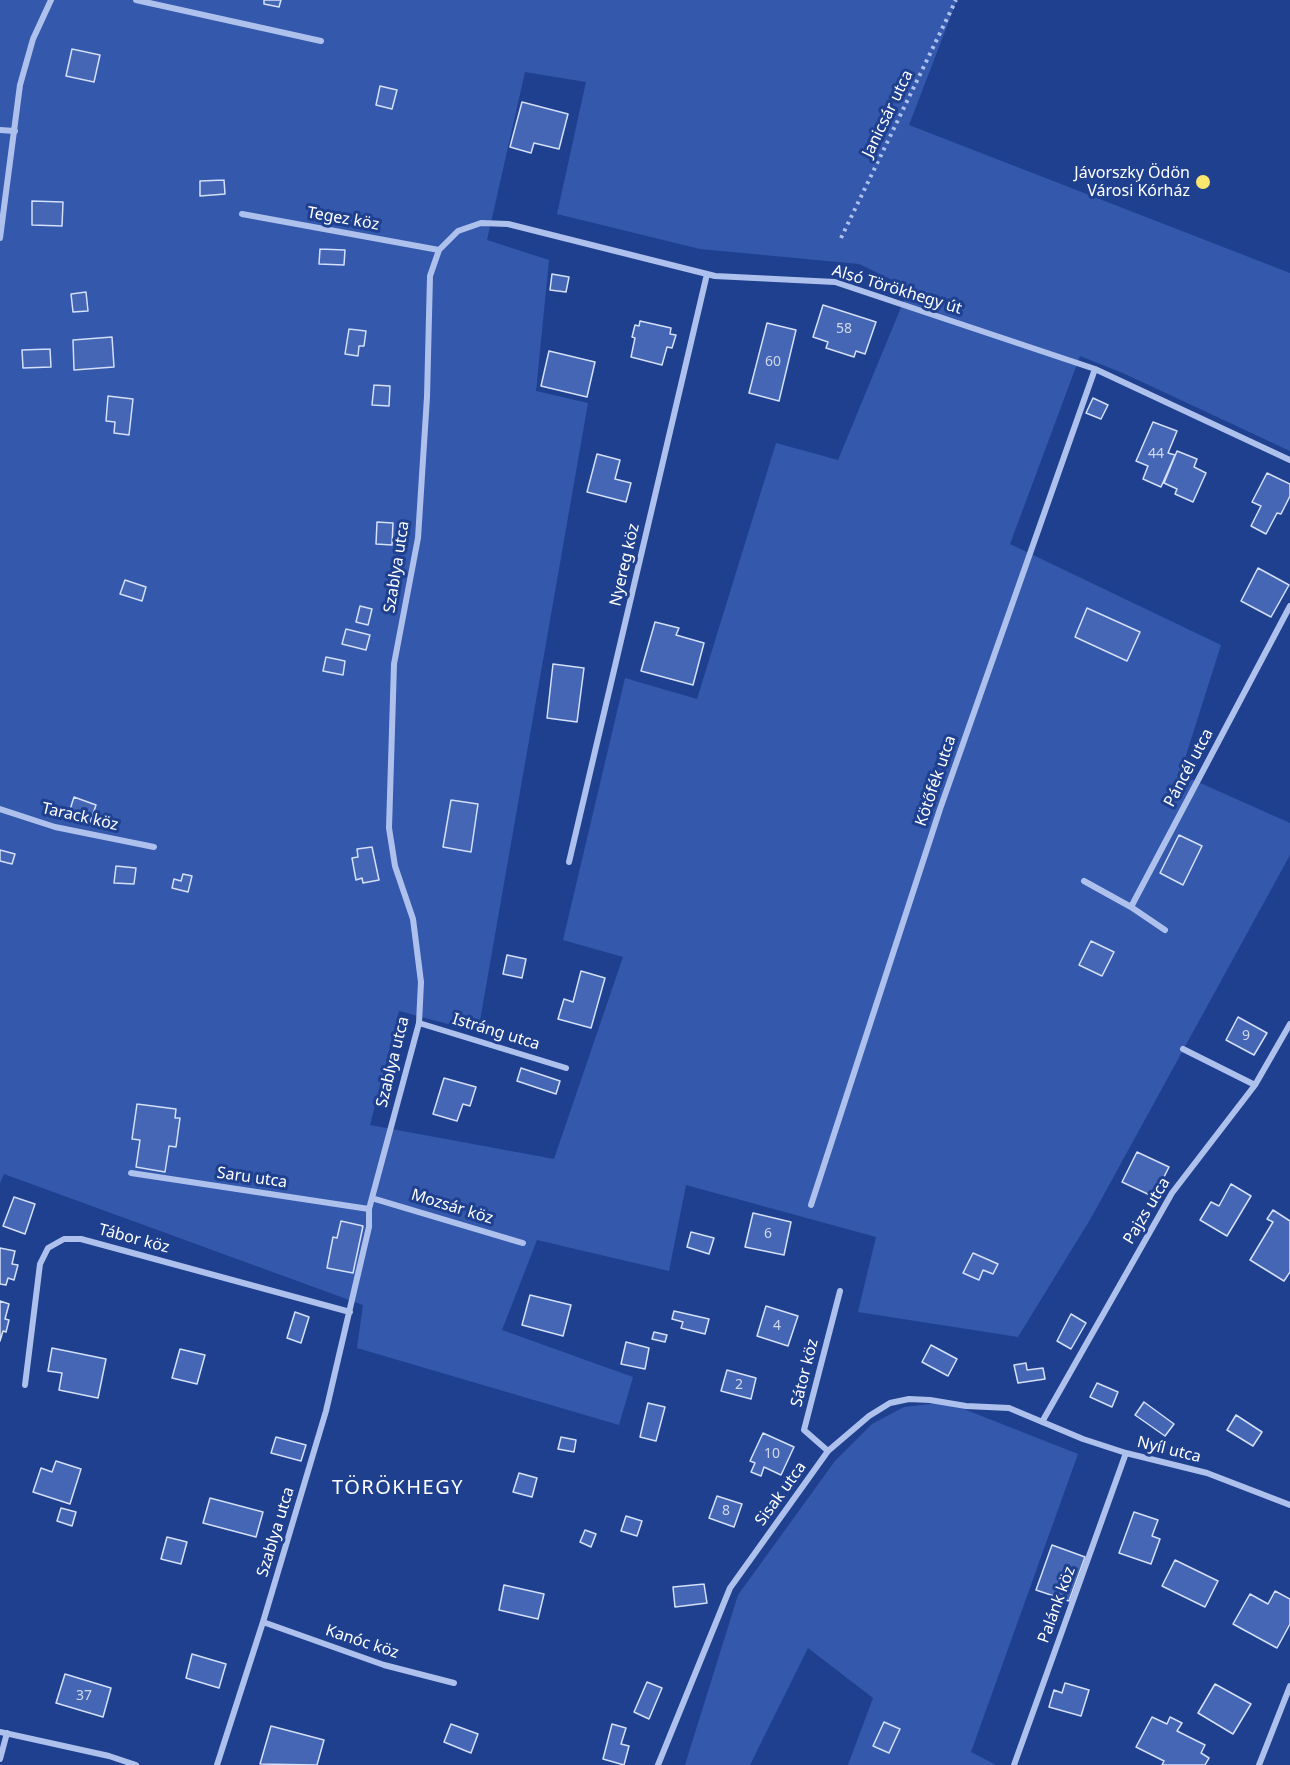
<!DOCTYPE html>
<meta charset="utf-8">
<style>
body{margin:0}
canvas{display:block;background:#1f408f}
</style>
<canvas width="1290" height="1765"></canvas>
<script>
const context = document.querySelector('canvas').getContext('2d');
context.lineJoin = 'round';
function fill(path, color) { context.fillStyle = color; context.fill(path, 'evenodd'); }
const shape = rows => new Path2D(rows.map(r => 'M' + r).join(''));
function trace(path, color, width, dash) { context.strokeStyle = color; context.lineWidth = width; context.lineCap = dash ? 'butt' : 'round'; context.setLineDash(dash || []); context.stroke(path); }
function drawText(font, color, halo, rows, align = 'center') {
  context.font = font + ' "Noto Sans",sans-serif'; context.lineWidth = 6; context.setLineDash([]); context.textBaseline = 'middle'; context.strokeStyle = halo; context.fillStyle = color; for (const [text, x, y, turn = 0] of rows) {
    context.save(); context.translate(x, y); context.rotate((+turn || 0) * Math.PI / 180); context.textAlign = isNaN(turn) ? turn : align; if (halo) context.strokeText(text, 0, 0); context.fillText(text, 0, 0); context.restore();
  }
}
fill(shape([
 [0,0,957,0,909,125,1290,273,1290,451,1125,374,1080,356,1010,544,1221,645,1180,774,1290,823,1290,855,1091,1218,1018,1337,858,1312,876,1237,686,1185,669,1271,537,1240,502,1330,633,1377,619,1425,357,1348,363,1305,4,1174,0,1183],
 [525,72,586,82,557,214,700,249,859,264,909,288,838,460,776,443,697,699,625,678,563,940,623,957,554,1159,370,1125,399,1011,478,1032,588,403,536,391,549,260,487,240],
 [946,1402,1078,1454,971,1752,996,1765,848,1765,873,1698,808,1648,750,1765,685,1765,738,1595,835,1461,872,1424,904,1407]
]), '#3358ac');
const building = shape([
 [264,0,281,0,279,7,264,4,264,0],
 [72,49,100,55,94,82,66,76,72,49],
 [380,86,397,90,392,109,376,105,380,86],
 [522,102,568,114,559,149,534,143,531,153,510,147,522,102],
 [224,180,225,194,200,196,200,181,224,180],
 [32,201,63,202,62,226,32,225,32,201],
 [320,249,345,250,344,265,319,264,320,249],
 [552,274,569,277,566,292,550,290,552,274],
 [86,292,88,311,73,312,71,294,86,292],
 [823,305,876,322,865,354,856,351,854,357,826,348,828,342,813,337,823,305],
 [640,321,671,328,670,334,676,335,672,348,667,347,662,365,631,357,635,338,632,337,635,325,639,326,640,321],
 [767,323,796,330,779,401,749,393,767,323],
 [349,329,366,331,364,346,359,346,358,356,345,354,349,329],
 [112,337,114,367,74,370,73,340,112,337],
 [50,349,51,367,23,368,22,350,50,349],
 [549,351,595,362,587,397,541,386,549,351],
 [374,385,390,386,389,406,372,405,374,385],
 [108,396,133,399,129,435,114,433,115,422,106,421,108,396],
 [1093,398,1108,405,1101,419,1086,413,1093,398],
 [1153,422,1177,431,1168,453,1175,455,1161,487,1143,479,1148,466,1136,461,1153,422],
 [1177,451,1197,459,1194,467,1206,473,1193,502,1175,494,1177,489,1164,483,1177,451],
 [597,454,620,460,615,479,631,483,626,502,587,492,597,454],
 [1267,473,1290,484,1290,496,1281,514,1277,513,1266,534,1251,526,1261,506,1252,502,1267,473],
 [377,522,393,523,392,545,376,544,377,522],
 [1258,568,1289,585,1271,617,1241,601,1258,568],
 [125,580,146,587,142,601,120,594,125,580],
 [360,606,372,609,368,625,356,622,360,606],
 [1087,608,1140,632,1127,661,1075,637,1087,608],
 [655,622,679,628,676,635,704,643,693,685,641,671,655,622],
 [346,629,370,635,366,650,342,644,346,629],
 [326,657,345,661,343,675,323,671,326,657],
 [553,664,584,668,577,722,547,718,553,664],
 [74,797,96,805,90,823,68,816,74,797],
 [451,800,478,804,471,852,443,847,451,800],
 [1179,835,1202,846,1183,885,1160,873,1179,835],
 [372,847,379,880,363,883,362,878,356,880,352,858,358,857,357,849,372,847],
 [0,850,15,854,12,864,0,861,0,850],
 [116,866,136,868,134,884,114,883,116,866],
 [183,874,192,876,188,892,172,888,174,879,181,881,183,874],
 [1091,941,1114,952,1102,976,1079,965,1091,941],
 [507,955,526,959,522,978,503,974,507,955],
 [581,971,605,978,591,1028,558,1019,564,999,573,1002,581,971],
 [1238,1017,1267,1033,1254,1055,1226,1040,1238,1017],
 [521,1068,560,1081,556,1094,517,1081,521,1068],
 [444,1078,476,1087,470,1106,463,1104,457,1121,433,1114,444,1078],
 [137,1104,176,1109,175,1118,180,1118,176,1147,169,1146,165,1172,136,1167,140,1140,132,1139,137,1104],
 [1137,1152,1169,1167,1154,1197,1122,1182,1137,1152],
 [1231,1184,1251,1196,1227,1236,1200,1220,1211,1202,1219,1206,1231,1184],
 [14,1197,35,1204,25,1234,3,1226,14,1197],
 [1273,1210,1290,1221,1290,1272,1284,1281,1250,1260,1273,1222,1267,1219,1273,1210],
 [753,1213,791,1222,784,1255,745,1247,753,1213],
 [341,1221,363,1226,353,1273,327,1268,333,1237,337,1238,341,1221],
 [691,1232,714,1238,709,1254,687,1247,691,1232],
 [0,1248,15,1251,12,1264,18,1265,14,1280,8,1278,6,1285,0,1284,0,1248],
 [973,1253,998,1264,993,1274,983,1270,979,1280,963,1273,973,1253],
 [530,1295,571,1305,563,1336,522,1325,530,1295],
 [0,1301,9,1304,5,1319,9,1320,6,1332,3,1331,0,1341,0,1301],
 [766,1306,798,1316,788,1346,757,1336,766,1306],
 [674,1311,709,1319,705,1334,681,1328,683,1322,672,1319,674,1311],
 [295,1312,309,1317,301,1343,287,1338,295,1312],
 [1071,1314,1086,1323,1071,1349,1057,1341,1071,1314],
 [654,1332,667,1335,665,1342,652,1339,654,1332],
 [626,1342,649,1348,645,1369,621,1364,626,1342],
 [931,1345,957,1359,948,1376,922,1362,931,1345],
 [52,1348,106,1359,98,1398,59,1390,62,1373,48,1371,52,1348],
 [180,1349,205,1355,197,1384,172,1378,180,1349],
 [1026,1363,1027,1370,1043,1368,1045,1379,1018,1383,1014,1365,1026,1363],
 [727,1370,756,1378,751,1399,721,1391,727,1370],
 [1097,1383,1118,1392,1112,1407,1090,1397,1097,1383],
 [1144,1402,1174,1424,1165,1436,1135,1415,1144,1402],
 [648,1403,665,1407,656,1441,640,1437,648,1403],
 [1236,1415,1262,1432,1253,1446,1227,1430,1236,1415],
 [763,1433,794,1447,781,1475,764,1467,761,1476,751,1472,755,1463,750,1461,763,1433],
 [276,1437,306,1445,301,1461,271,1453,276,1437],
 [561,1437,576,1440,574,1452,558,1449,561,1437],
 [56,1461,81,1469,70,1504,33,1492,41,1468,52,1472,56,1461],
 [519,1473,537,1478,532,1497,513,1492,519,1473],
 [717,1496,742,1504,734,1527,709,1518,717,1496],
 [210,1498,263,1512,256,1537,203,1523,210,1498],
 [61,1508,76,1512,72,1526,57,1521,61,1508],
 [1134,1512,1158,1520,1152,1536,1160,1539,1151,1564,1119,1553,1134,1512],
 [626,1516,642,1521,637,1536,621,1531,626,1516],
 [585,1530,596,1534,591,1547,580,1542,585,1530],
 [167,1537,187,1542,181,1564,161,1559,167,1537],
 [1052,1545,1085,1557,1069,1601,1036,1590,1052,1545],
 [1175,1560,1218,1581,1205,1607,1162,1586,1175,1560],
 [704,1584,707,1603,675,1607,673,1587,704,1584],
 [504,1585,544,1594,538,1619,499,1610,504,1585],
 [1275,1591,1290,1599,1290,1624,1277,1648,1233,1624,1250,1594,1268,1604,1275,1591],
 [192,1654,226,1664,219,1688,186,1678,192,1654],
 [65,1674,111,1688,103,1717,56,1703,65,1674],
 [647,1682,662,1688,649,1719,634,1712,647,1682],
 [1065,1683,1089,1690,1081,1716,1049,1707,1054,1690,1062,1693,1065,1683],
 [1215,1684,1251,1704,1233,1734,1198,1713,1215,1684],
 [1152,1717,1167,1724,1170,1717,1182,1723,1177,1731,1205,1745,1201,1753,1209,1758,1205,1765,1162,1765,1164,1761,1136,1747,1152,1717],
 [884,1722,900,1729,889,1753,873,1746,884,1722],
 [451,1724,478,1734,471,1753,444,1742,451,1724],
 [612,1724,626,1728,621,1744,629,1746,624,1765,603,1759,612,1724],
 [271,1726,324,1740,317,1765,260,1764,271,1726]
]);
fill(building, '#4466b4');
trace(building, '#d4dff9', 1.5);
trace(shape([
 [841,238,956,0]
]), '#aec1ed', 4, [3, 4.5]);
trace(shape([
 [136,0,321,41],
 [0,130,15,131],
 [242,214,439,250],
 [0,238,20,85,33,39,51,0],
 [0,809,55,827,154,847],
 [569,862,707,274],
 [1084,881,1131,907],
 [1165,930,1131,907,1290,606],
 [419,1023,566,1068],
 [1183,1049,1255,1085],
 [131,1173,369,1209],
 [372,1198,523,1243],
 [811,1205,940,809,1095,369],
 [25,1385,40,1264,48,1248,64,1239,81,1239,350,1312],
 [1042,1422,1172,1193,1255,1085,1290,1024],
 [828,1451,804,1430,840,1291],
 [263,1622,384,1665,454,1683],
 [0,1732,109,1756,136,1765],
 [0,1759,7,1733],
 [217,1765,263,1622,326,1411,369,1227,369,1209,419,1023,421,982,413,919,395,866,389,828,394,664,418,538,427,397,430,276,439,250,458,231,481,223,508,224,715,276,835,282,1095,369,1290,460],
 [658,1765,730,1588,828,1451,869,1416,890,1403,909,1399,930,1400,966,1406,1009,1408,1083,1439,1126,1453,1207,1473,1290,1505],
 [1014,1765,1126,1453],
 [1259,1765,1290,1686]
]), '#aec1ed', 6);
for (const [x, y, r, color] of [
 [1203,182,8,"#fae66e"]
]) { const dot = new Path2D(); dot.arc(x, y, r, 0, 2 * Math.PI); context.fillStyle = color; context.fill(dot); trace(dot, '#1f408f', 2); }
drawText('14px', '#d0d9ec', null, [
 ["58",844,329],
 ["60",773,362],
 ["44",1156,454],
 ["9",1246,1036],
 ["6",768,1234],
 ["4",777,1326],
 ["2",739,1385],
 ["10",772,1454],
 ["8",726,1511],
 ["37",84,1696]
]);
drawText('16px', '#fff', '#1f408f', [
 ["Janicsár utca",888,114,-64],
 ["Tegez köz",343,219,10],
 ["Alsó Törökhegy út",897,290,17],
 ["Nyereg köz",625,565,-77],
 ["Szablya utca",397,567,-81],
 ["Páncél utca",1189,768,-62],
 ["Kötőfék utca",936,781,-71],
 ["Tarack köz",80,817,13],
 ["Istráng utca",496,1032,17],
 ["Szablya utca",393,1062,-76],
 ["Saru utca",252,1178,8],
 ["Mozsár köz",452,1207,17],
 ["Pajzs utca",1147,1211,-59],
 ["Tábor köz",134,1239,15],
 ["Sátor köz",805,1373,-76],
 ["Nyíl utca",1169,1450,14],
 ["Sisak utca",781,1494,-54],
 ["Szablya utca",276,1532,-73],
 ["Palánk köz",1057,1605,-70],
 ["Kanóc köz",362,1642,18]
]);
drawText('16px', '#fff', '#1f408f', [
 ["Jávorszky Ödön",1190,173],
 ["Városi Kórház",1190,191]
], 'right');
context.letterSpacing = '1.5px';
drawText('20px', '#fff', '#1f408f', [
 ["TÖRÖKHEGY",398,1488]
]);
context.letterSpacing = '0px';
</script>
